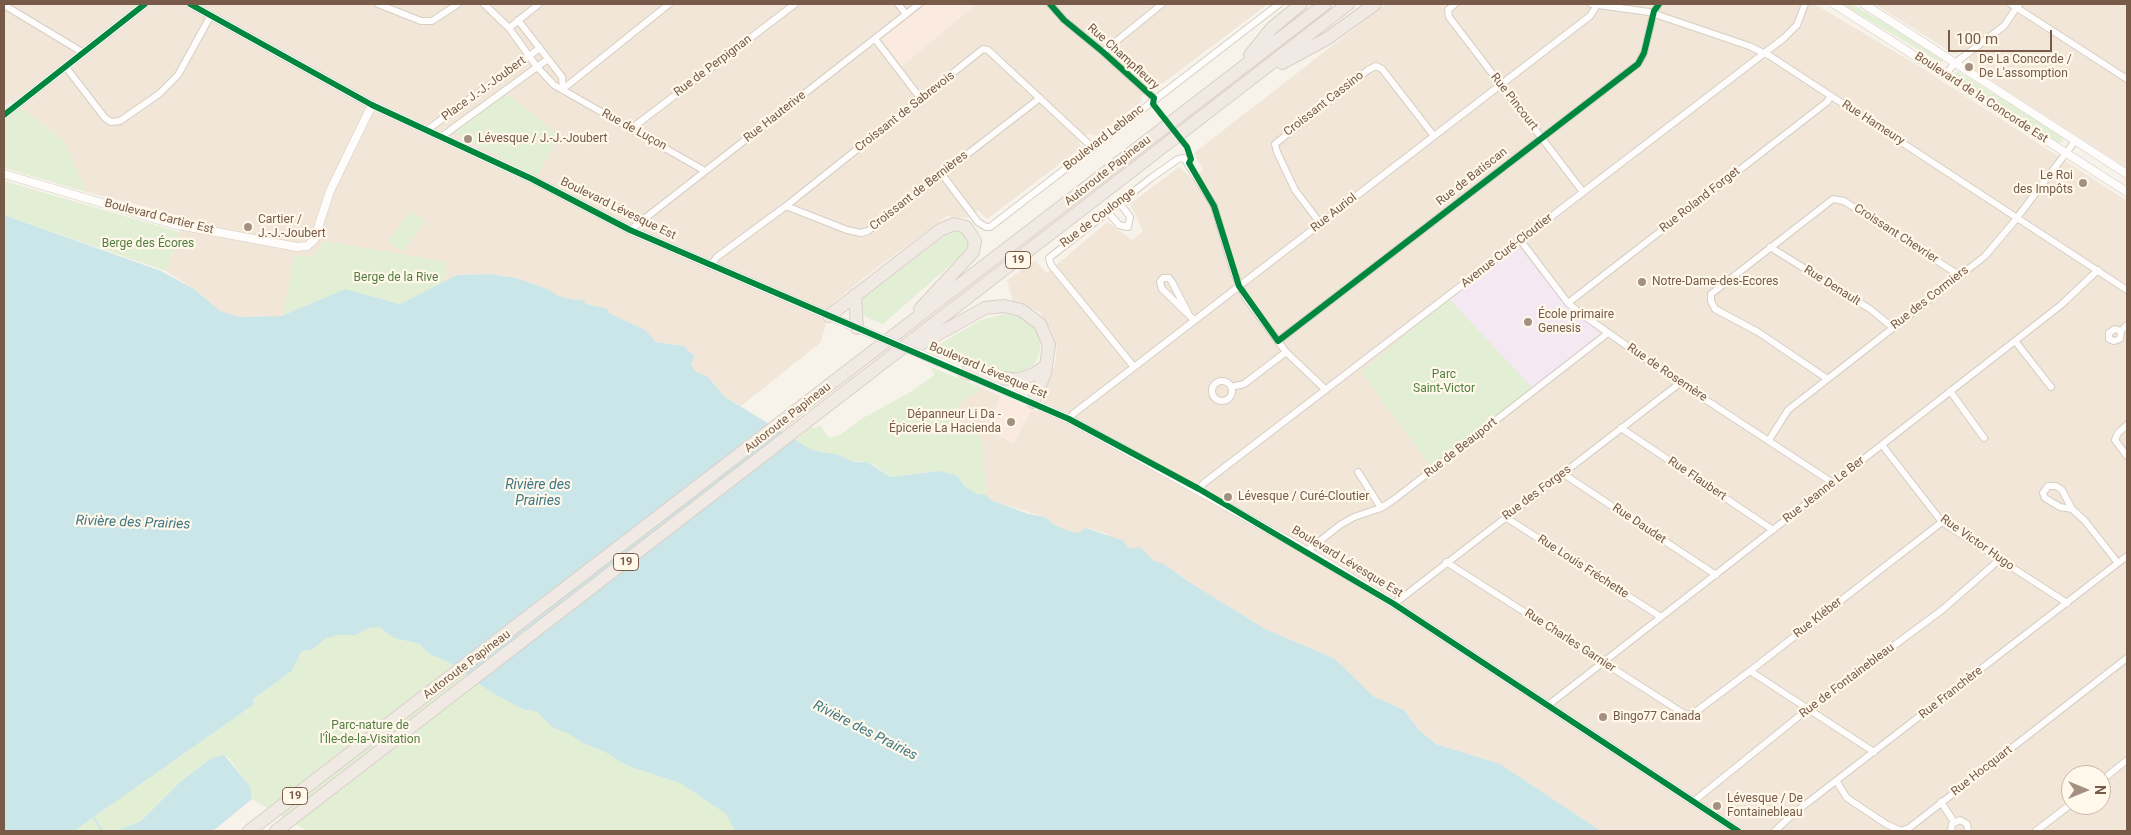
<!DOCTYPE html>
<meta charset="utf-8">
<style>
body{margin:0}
#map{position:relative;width:2131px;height:835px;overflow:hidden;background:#f7f3ea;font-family:Roboto,sans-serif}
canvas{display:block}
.frame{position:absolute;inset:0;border:5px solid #775a48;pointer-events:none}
.north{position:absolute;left:2061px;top:765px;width:50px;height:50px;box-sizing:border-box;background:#fff8eb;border:1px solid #c9b9aa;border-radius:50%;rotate:90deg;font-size:14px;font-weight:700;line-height:20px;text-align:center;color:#775a48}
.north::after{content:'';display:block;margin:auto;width:18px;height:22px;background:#a49081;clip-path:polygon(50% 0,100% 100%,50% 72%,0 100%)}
.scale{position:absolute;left:1948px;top:30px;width:104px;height:22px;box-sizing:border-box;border:2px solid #775a48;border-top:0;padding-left:6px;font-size:15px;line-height:18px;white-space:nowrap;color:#775a48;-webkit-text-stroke:4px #fff8eb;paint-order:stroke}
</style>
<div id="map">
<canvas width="2131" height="835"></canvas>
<div class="frame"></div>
<div class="north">N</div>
<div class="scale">100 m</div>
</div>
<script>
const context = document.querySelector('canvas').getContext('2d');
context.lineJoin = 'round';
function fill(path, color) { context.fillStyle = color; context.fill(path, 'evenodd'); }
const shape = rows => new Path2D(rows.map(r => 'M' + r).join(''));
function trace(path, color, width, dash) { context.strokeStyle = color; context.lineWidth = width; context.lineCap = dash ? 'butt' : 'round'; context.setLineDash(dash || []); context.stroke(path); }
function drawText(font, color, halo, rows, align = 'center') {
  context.font = font + ' Roboto,sans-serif'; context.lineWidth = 4.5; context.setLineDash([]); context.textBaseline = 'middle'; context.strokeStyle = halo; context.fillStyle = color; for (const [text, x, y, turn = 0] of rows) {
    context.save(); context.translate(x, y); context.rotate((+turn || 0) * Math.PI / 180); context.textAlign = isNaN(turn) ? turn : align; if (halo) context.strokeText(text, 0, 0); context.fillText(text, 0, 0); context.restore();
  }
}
fill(shape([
 [4,4,927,4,882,39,902,66,976,4,1268,4,1155,89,1151,87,1141,96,1142,101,1096,136,1089,133,1079,143,1082,147,987,219,978,210,967,218,947,216,870,273,833,303,820,343,741,406,725,397,708,377,695,371,691,365,695,356,690,352,683,346,656,342,645,330,609,313,608,309,586,304,579,299,576,300,553,295,548,289,516,278,490,274,457,275,444,282,447,262,323,241,316,254,305,257,295,255,282,316,239,317,220,311,194,289,166,271,184,217,87,192,63,140,13,101,4,106],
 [1386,4,1814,4,1919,66,2127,201,2127,831,1601,831,1500,764,1436,744,1419,730,1404,710,1373,696,1335,659,1265,629,1186,580,1164,564,1154,561,1140,547,1128,548,1105,533,1087,528,1078,533,1069,531,1053,524,1045,517,993,501,986,495,983,447,965,425,952,419,955,411,962,401,976,393,980,387,1001,396,987,430,1014,443,1032,409,1038,412,1055,364,1057,348,1051,330,1040,312,1013,302,1007,280,1035,261,1047,273,1107,222,1132,240,1143,231,1130,204,1179,167,1192,179,1203,170,1194,153],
 [2071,775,2101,775,2101,805,2071,805],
 [1875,4,2127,4,2127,168,1972,68,1970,60,1962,51,1954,54]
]), '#f1e6d7');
fill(shape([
 [927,4,976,4,902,66,882,39],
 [1001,396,1032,409,1014,443,987,430]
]), '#fbeae0');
fill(shape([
 [1518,246,1568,308,1604,336,1534,390,1449,299]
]), '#f4e9f3');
fill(shape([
 [1842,4,1851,4,1883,22,1943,60,1941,63],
 [1957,71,2062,136,2063,142,2056,142,1957,78,1954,74],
 [506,92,559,136,537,177,450,130],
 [19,106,63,140,87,192,4,168,4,121],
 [4,181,179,232,166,271,4,215],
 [410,211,425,221,403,252,388,242],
 [959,231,964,233,969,242,965,252,883,324,867,318,862,313,860,306,862,298,943,237,948,233],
 [323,241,447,262,444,282,400,304,345,289,282,316,295,255,305,257,316,254],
 [1449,299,1534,390,1430,465,1361,372],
 [1004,314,1023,317,1038,333,1041,345,1039,355,1035,363,1024,372,1007,374,942,349,938,345,981,320],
 [931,367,980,387,976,393,962,401,952,418,965,425,977,427,983,447,986,495,977,494,964,486,953,474,938,471,891,477,873,464,860,461,853,462,839,455,812,450,795,440,811,427,815,428,820,425,829,438,840,435,863,418,914,390,934,375],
 [379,627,394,638,418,644,454,665,489,691,522,709,537,712,552,727,567,733,585,744,603,751,628,766,680,783,726,814,735,831,307,831,252,799,250,786,227,756,204,764,183,779,141,821,116,831,74,831,253,705,253,699,292,671,301,652,307,651,327,637,330,638,336,635,356,635,369,628]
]), '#e3efd4');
fill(shape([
 [4,215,161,271,194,289,220,311,239,317,282,316,345,289,400,304,457,275,490,274,516,278,548,289,558,296,576,300,582,299,586,304,608,309,609,313,645,330,656,342,683,346,695,356,691,365,695,371,708,377,725,397,812,450,839,455,853,462,867,462,891,477,939,471,953,474,959,478,964,486,977,494,986,495,993,501,1029,514,1045,517,1053,524,1069,531,1078,533,1086,528,1124,541,1128,548,1140,547,1154,561,1164,564,1186,580,1265,629,1335,659,1373,696,1404,710,1419,730,1436,744,1500,764,1601,831,735,831,726,814,680,783,628,766,603,751,585,744,567,733,552,727,537,712,522,709,489,691,454,665,430,654,419,644,394,638,379,627,369,628,356,635,336,635,330,638,327,637,313,649,301,652,292,671,253,699,253,705,74,831,4,831],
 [224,755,250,786,252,799,218,827,212,831,116,831,141,821,181,781,212,758]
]), '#cae6e9');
trace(shape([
 [94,818,102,831]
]), '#cae6e9', 2);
const minor = shape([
 [378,4,421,21,432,21,458,4],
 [484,4,509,28,537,67,554,85,705,171],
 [898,4,906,14],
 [1050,4,1064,20,1103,52,1154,98],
 [1455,4,1448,10,1449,17,1583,192],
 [1591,4,1649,12,1749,46,1770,56,2127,290],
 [2011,4,2127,79],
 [4,5,82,52],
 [518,20,562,77,563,89],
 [509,28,539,4],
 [875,39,921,99],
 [1103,52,1162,4],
 [65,66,105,118,111,122,120,121,159,94,178,75,211,15],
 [1945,75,1955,63,2004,26,2019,4],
 [563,89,669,4],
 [632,128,795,4],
 [427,130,540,48],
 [441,137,548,59],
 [941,173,978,222,986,227,990,227,1279,4],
 [786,206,847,230,861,233,868,231,1040,98],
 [1107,211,1119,225,1128,227,1130,217,1119,202],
 [1320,223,1295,190,1277,152,1275,144,1368,70,1376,66,1382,69,1434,136],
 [630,230,919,4],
 [1521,241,1568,303,1580,313,1680,383,1833,483],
 [1770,247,1870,309,1892,327],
 [710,266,717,257,786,206,983,49,988,50,1093,148],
 [1568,303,1827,102,1831,96],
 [1188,313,1172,282,1169,278,1163,278,1160,282,1162,289,1194,320],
 [2121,331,2115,329,2109,333,2109,339,2114,341,2120,339,2121,331,2127,325],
 [1278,341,1638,64,1644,53,1654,11,1659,4],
 [2015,341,2051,387],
 [1134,367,1051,265,1049,258,1151,178,1178,159,1184,158,1214,206,1234,273,1245,297,1286,352,1326,390],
 [1826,378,1758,332,1715,309,1711,301,1711,294,1833,199,1844,201,1959,275],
 '1212 391a10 10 0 1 1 20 0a10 10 0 1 1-20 0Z',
 [1231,387,1244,384,1286,352],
 [1950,391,1984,438],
 [1069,419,1073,414,1590,16,1597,5],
 [2127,425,2118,433,2115,440,2127,456],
 [1621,428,1773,530],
 [1769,440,1788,410,1985,256,2013,223,2075,141],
 [1882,445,1942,522,2067,603],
 [1358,472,1381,508],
 [1562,473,1716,575],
 [1199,489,1204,483,1784,38,1797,25,1805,4],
 [2072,509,2060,507,2045,498,2043,493,2048,486,2056,486,2062,490,2072,509,2085,521,2118,563],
 [1505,517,1661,617],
 [1307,551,1340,525,1354,517,1381,508,1396,498,1608,333],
 [1446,562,1686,715,1694,713,1750,671,1942,522],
 [1394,604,1680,383],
 [1750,671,1874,752],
 [1547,706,2061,305,2098,270],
 [2101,781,2127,760],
 [1837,782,1847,798,1886,824,1901,831,1909,828,2127,658],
 [1694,801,1808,709,1942,610,1999,560],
 [1941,802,1954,822],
 [1775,831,1793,814,2127,556],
 [1951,831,1952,824,1960,820,1967,824,1968,831],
 [2036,831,2071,804]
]);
const tertiary = shape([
 [190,4,372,105,532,179,630,230,857,328],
 [1834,4,2127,192],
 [1864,4,2127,174],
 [4,115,145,4],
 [4,174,173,224,297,247,307,246,314,240,330,191,372,105],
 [939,362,1069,419,1307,551,1394,604,1738,831]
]);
const motorway = shape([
 [1250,55,1272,28,1301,4],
 [1282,63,1328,38,1375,4],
 [855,295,857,328],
 [829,316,940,230,954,224,966,227,975,241,973,252,920,309],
 [915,347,985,308,1004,306,1021,310,1040,324,1049,345,1045,373,1033,402],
 [965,373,1018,380,1032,375,1046,366],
 [249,831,1325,4],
 [276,831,1348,4]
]);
trace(minor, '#d6cfc6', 8);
trace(tertiary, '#d6cfc6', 9);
trace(motorway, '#d9d0c9', 14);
trace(minor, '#fefdfc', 6);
trace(tertiary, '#fefdfc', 8);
trace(motorway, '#f1e9e4', 12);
const tertiaryBridge = shape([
 [857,328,939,362]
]);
trace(tertiaryBridge, '#d6cfc6', 9, []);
trace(tertiaryBridge, '#fefdfc', 8);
trace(shape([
 [190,4,372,105,532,179,630,230,1069,419,1199,489,1394,604,1738,831],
 [1050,4,1064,20,1103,52,1154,98,1153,104,1187,147,1191,159,1189,163,1214,206,1239,286,1278,341,1638,64,1644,53,1654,11,1659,4],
 [4,115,145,4]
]), '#00873e', 6);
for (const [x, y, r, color] of [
 [1969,67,5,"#a49081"],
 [468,139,5,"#a49081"],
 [2083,183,5,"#a49081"],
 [248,227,5,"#a49081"],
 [1642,282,5,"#a49081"],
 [1528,322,5,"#a49081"],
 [1011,422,5,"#a49081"],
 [1228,497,5,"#a49081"],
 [1603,717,5,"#a49081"],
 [1717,806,5,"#a49081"]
]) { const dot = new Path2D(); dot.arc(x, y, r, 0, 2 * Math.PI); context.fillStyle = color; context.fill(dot); trace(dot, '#fff8eb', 2); }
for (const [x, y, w] of [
 [1018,260,25],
 [626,562,25],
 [295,796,25]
]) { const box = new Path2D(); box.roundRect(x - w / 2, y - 8.5, w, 17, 4); context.fillStyle = '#fff8eb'; context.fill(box); trace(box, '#775a48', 1); }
drawText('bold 11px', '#775a48', null, [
 ["19",1018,260],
 ["19",626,562],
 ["19",295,796]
]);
drawText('12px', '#775a48', '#fff8eb', [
 ["Rue Champfleury",1123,57,42],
 ["Rue de Perpignan",713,66,-37],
 ["Place J.-J.-Joubert",484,89,-36],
 ["Boulevard de la Concorde Est",1981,98,33],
 ["Rue Pincourt",1514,102,52],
 ["Croissant Cassino",1324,104,-38],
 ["Croissant de Sabrevois",905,112,-38],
 ["Rue Hauterive",775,117,-38],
 ["Rue Hameury",1873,123,33],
 ["Rue de Luçon",634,130,29],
 ["Boulevard Leblanc",1104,138,-38],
 ["Autoroute Papineau",1108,171,-38],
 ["Rue de Batiscan",1472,177,-38],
 ["Croissant de Bernières",919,191,-38],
 ["Rue Roland Forget",1700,200,-38],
 ["Boulevard Lévesque Est",618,209,26],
 ["Rue Auriol",1334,213,-38],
 ["Boulevard Cartier Est",159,217,14],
 ["Rue de Coulonge",1098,218,-37],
 ["Croissant Chevrier",1896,234,33],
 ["Avenue Curé-Cloutier",1507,251,-38],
 ["Rue Denault",1832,286,32],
 ["Rue des Cormiers",1930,298,-38],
 ["Boulevard Lévesque Est",988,371,23],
 ["Rue de Rosemère",1667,373,34],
 ["Autoroute Papineau",788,418,-38],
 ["Rue de Beauport",1461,448,-38],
 ["Rue Flaubert",1697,479,34],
 ["Rue Jeanne Le Ber",1824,490,-38],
 ["Rue des Forges",1537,493,-37],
 ["Rue Daudet",1639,524,34],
 ["Rue Victor Hugo",1977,543,35],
 ["Boulevard Lévesque Est",1347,562,31],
 ["Rue Louis Fréchette",1583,567,33],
 ["Rue Kléber",1818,618,-38],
 ["Rue Charles Garnier",1570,641,33],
 ["Autoroute Papineau",467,665,-37],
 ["Rue de Fontainebleau",1847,681,-37],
 ["Rue Franchère",1951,693,-38],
 ["Rue Hocquart",1982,771,-38]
]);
drawText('12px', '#775a48', '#fff8eb', [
 ["De La Concorde /",1979,60],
 ["De L'assomption",1979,74],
 ["Lévesque / J.-J.-Joubert",478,139],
 ["Le Roi",2073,176,"right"],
 ["des Impôts",2073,190,"right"],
 ["Cartier /",258,220],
 ["J.-J.-Joubert",258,234],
 ["Notre-Dame-des-Ecores",1652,282],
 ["École primaire",1538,315],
 ["Genesis",1538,329],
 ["Dépanneur Li Da -",1001,415,"right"],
 ["Épicerie La Hacienda",1001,429,"right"],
 ["Lévesque / Curé-Cloutier",1238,497],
 ["Bingo77 Canada",1613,717],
 ["Lévesque / De",1727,799],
 ["Fontainebleau",1727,813]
], 'left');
drawText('12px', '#517e3f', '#fff8eb', [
 ["Berge des Écores",148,244],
 ["Berge de la Rive",396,278],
 ["Parc",1444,375],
 ["Saint-Victor",1444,389],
 ["Parc-nature de",370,726],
 ["l'Île-de-la-Visitation",370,740]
]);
drawText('italic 14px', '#3e7885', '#fff8eb', [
 ["Rivière des",538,485],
 ["Prairies",538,501],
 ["Rivière des Prairies",133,523,2],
 ["Rivière des Prairies",865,731,27]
]);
</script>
